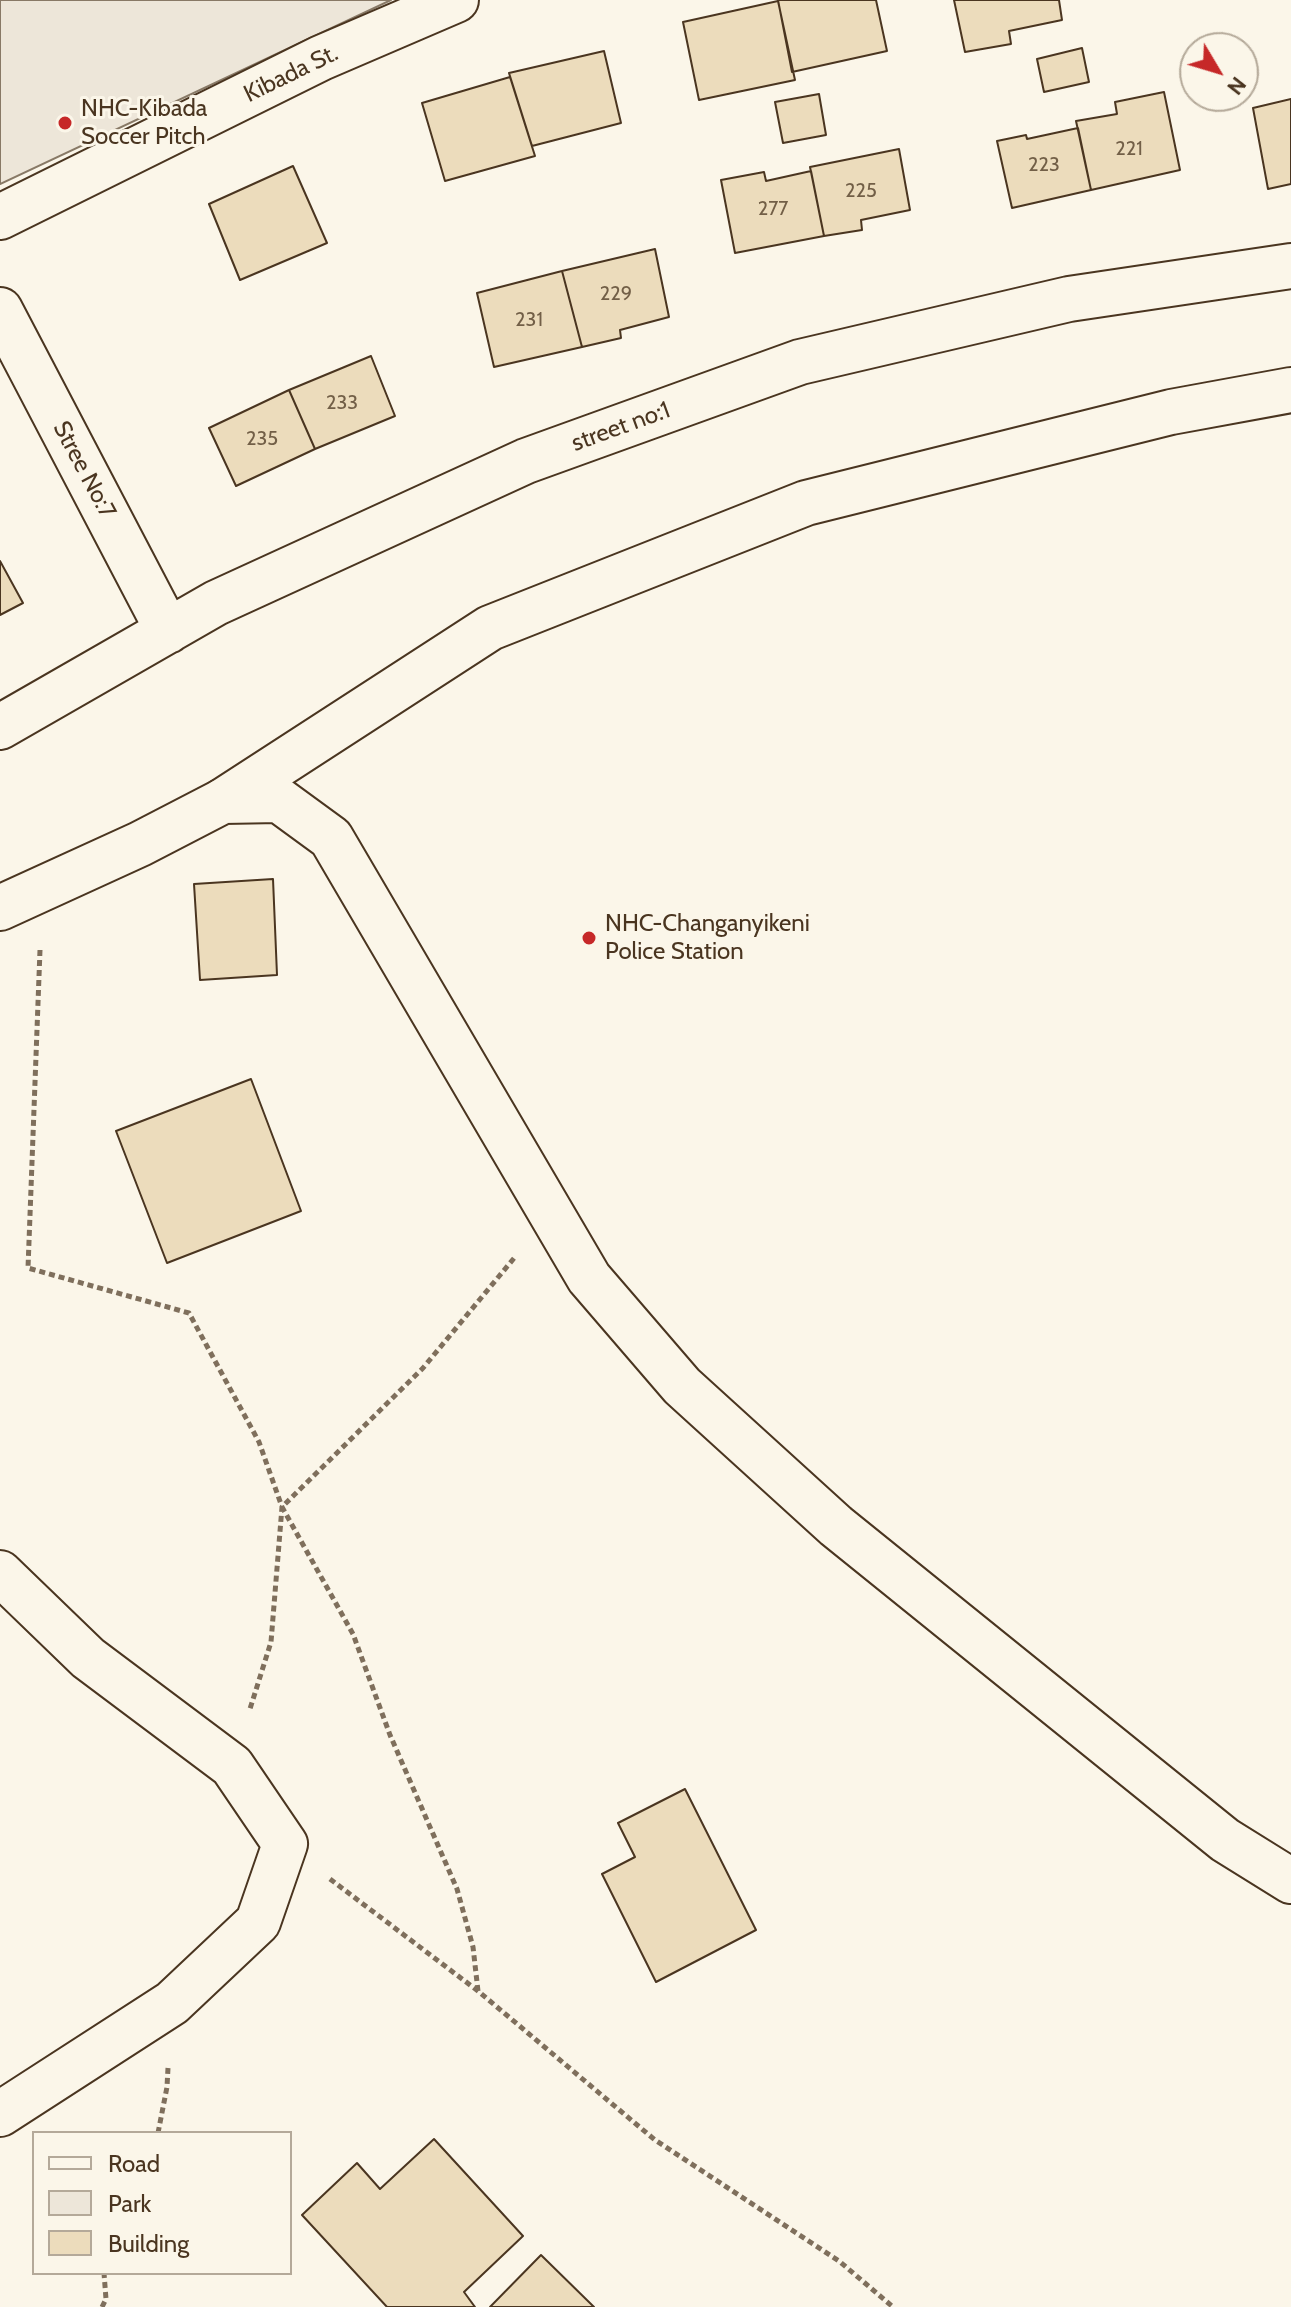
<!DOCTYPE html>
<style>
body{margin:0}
#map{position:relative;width:1291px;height:2307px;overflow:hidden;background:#fbf6e9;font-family:Cabin,sans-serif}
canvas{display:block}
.legend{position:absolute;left:32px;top:2131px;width:260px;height:144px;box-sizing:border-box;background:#fbf6e9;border:2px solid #b4a999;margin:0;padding:10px 14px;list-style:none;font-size:24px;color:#4a3520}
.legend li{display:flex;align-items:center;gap:16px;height:40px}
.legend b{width:40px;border:2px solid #b4a999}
.north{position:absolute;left:1179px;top:32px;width:80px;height:80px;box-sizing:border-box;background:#fbf6e9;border:2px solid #b4a999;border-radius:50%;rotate:128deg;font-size:22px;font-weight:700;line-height:32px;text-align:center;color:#4a3520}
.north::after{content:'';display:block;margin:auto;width:28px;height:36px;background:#c62828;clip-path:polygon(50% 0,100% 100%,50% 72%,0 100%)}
</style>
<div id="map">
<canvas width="1291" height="2307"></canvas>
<ul class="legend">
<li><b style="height:10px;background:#fbf6e9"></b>Road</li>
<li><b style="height:22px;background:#ede6d9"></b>Park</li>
<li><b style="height:22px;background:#ecdcbc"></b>Building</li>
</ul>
<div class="north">N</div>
</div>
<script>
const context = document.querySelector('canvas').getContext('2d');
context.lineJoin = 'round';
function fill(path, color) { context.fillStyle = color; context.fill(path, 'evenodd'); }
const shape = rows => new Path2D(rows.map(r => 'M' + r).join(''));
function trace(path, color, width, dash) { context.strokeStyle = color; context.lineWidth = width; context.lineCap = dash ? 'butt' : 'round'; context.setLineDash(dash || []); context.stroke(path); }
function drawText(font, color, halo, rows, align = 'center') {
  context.font = font + ' Cabin,sans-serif'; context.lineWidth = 6; context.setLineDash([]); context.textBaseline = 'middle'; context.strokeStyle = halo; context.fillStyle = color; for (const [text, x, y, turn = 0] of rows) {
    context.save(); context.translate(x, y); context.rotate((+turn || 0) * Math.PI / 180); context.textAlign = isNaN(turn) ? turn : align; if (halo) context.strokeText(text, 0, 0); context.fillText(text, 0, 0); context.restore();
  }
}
const green = shape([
 [0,0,391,0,0,184,0,0]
]);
fill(green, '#ede6d9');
trace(green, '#887966', 2);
const building = shape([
 [778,0,876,0,887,51,792,72,778,0],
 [954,0,1059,0,1062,20,1009,31,1011,44,965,52,954,0],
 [778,1,795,80,699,100,683,22,778,1],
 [1082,48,1089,82,1044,92,1037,59,1082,48],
 [604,51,621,123,532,146,509,73,604,51],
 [510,77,535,156,445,181,422,103,510,77],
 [1164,92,1180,170,1091,190,1076,121,1117,114,1115,102,1164,92],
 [819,94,826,135,783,143,775,102,819,94],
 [1291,99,1291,184,1268,189,1253,108,1291,99],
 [1078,128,1091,190,1012,208,997,141,1026,135,1027,139,1078,128],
 [899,149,910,210,861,220,862,230,824,236,810,167,899,149],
 [293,166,327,243,240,280,209,204,293,166],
 [811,171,824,236,735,253,721,180,764,172,766,181,811,171],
 [655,249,669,317,620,330,621,338,582,347,562,271,655,249],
 [562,271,582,347,494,367,477,293,562,271],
 [371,356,395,416,315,449,289,390,371,356],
 [289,390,315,449,236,486,209,428,289,390],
 [0,561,23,603,0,615,0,561],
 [273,879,277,975,200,980,194,884,273,879],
 [251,1079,301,1211,167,1263,116,1131,251,1079],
 [685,1789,756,1930,656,1982,602,1874,635,1857,618,1823,685,1789],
 [434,2139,523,2236,464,2292,475,2307,387,2307,302,2215,357,2163,380,2189,434,2139],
 [541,2255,594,2307,490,2307,541,2255]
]);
fill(building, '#ecdcbc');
trace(building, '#4a3520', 2);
const minor = shape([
 [0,217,321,58,456,0],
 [0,310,168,631],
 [0,727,216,603,526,461,800,362,1069,299,1291,266],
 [223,801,490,628,806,503,1171,412,1291,390],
 [0,1573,88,1658,232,1766,285,1844,258,1922,172,2003,0,2114]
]);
const tertiary = shape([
 [0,908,140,844,223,801,279,800,331,838,589,1278,682,1386,836,1526,1225,1840,1291,1881]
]);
trace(minor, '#4a3520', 48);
trace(tertiary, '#4a3520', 48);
trace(shape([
 [40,950,28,1268,189,1313,259,1442,282,1507,271,1642,249,1712],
 [330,1879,478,1991,655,2140,839,2261,893,2307],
 [478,1991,473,1947,457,1889,390,1735,353,1634,282,1507,423,1368,515,1257],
 [158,2133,167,2087,168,2068],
 [102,2307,106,2299,104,2273]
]), '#7f6f5c', 5, [6, 4]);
trace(minor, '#fbf6e9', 44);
trace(tertiary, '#fbf6e9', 44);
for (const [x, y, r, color] of [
 [65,123,8,"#c62828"],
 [589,938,8,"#c62828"]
]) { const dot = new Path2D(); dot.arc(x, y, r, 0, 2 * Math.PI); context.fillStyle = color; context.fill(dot); trace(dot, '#fbf6e9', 3); }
drawText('20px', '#725f47', null, [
 ["221",1129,149],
 ["223",1044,165],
 ["225",861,191],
 ["277",773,209],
 ["229",616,294],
 ["231",529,320],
 ["233",342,403],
 ["235",262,439]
]);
drawText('24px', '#4a3520', '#fbf6e9', [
 ["Kibada St.",291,74,-26],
 ["street no:1",621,427,-20],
 ["Stree No:7",84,470,62]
]);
drawText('24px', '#4a3520', '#fbf6e9', [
 ["NHC-Kibada",81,109],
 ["Soccer Pitch",81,137],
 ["NHC-Changanyikeni",605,924],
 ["Police Station",605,952]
], 'left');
</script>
